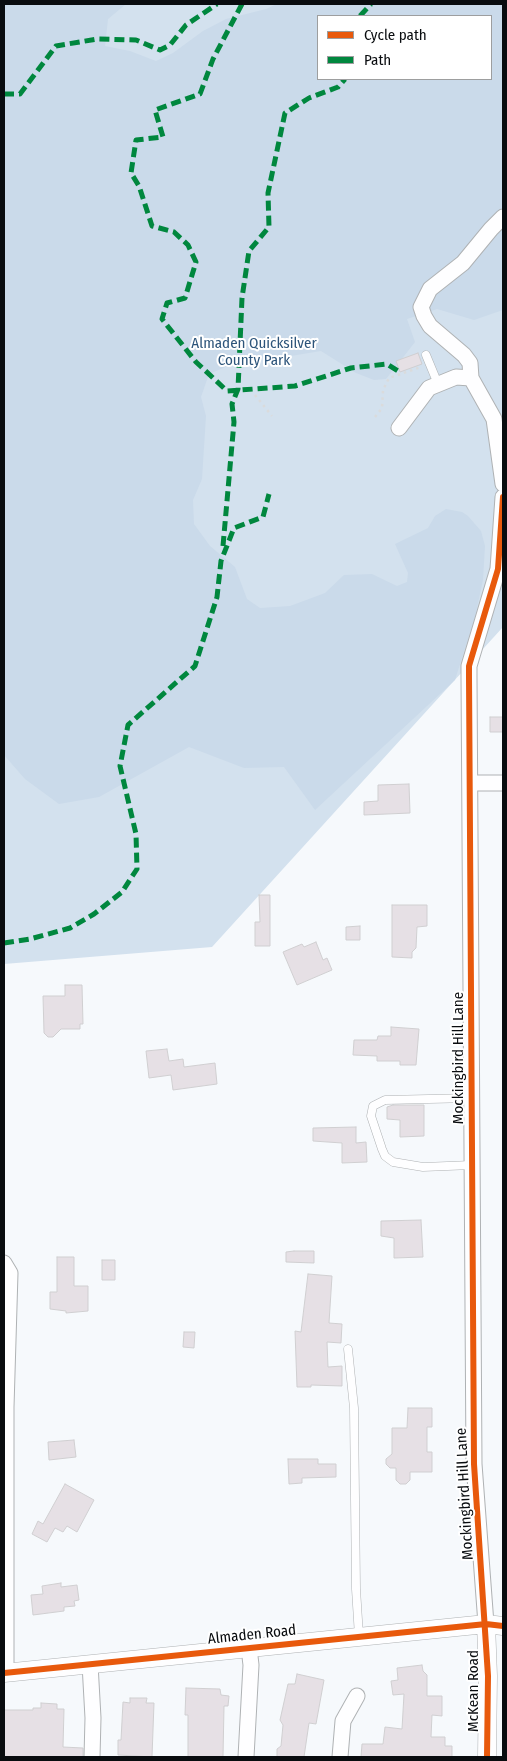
<!DOCTYPE html>
<style>
body{margin:0}
#map{position:relative;width:507px;height:1761px;overflow:hidden;background:#f6f9fc;font-family:"Fira Sans Condensed",sans-serif}
canvas{display:block}
.frame{position:absolute;inset:0;border:5px solid #090c0f;pointer-events:none}
.legend{position:absolute;left:317px;top:15px;width:175px;height:65px;box-sizing:border-box;background:#fff;border:1px solid #9d9e9f;margin:0;padding:6px 9px;list-style:none;font-size:15px;color:#090c0f}
.legend li{display:flex;align-items:center;gap:10px;height:25px}
.legend b{width:25px;border:1px solid #9d9e9f}
</style>
<div id="map">
<canvas width="507" height="1761"></canvas>
<div class="frame"></div>
<ul class="legend">
<li><b style="height:6px;background:#e8590c"></b>Cycle path</li>
<li><b style="height:6px;background:#00873e"></b>Path</li>
</ul>
</div>
<script>
const context = document.querySelector('canvas').getContext('2d');
context.lineJoin = 'round';
function fill(path, color) { context.fillStyle = color; context.fill(path, 'evenodd'); }
const shape = rows => new Path2D(rows.map(r => 'M' + r).join(''));
function trace(path, color, width, dash) { context.strokeStyle = color; context.lineWidth = width; context.lineCap = dash ? 'butt' : 'round'; context.setLineDash(dash || []); context.stroke(path); }
function drawText(font, color, halo, rows, align = 'center') {
  context.font = font + ' "Fira Sans Condensed",sans-serif'; context.lineWidth = 4; context.setLineDash([]); context.textBaseline = 'middle'; context.strokeStyle = halo; context.fillStyle = color; for (const [text, x, y, turn = 0] of rows) {
    context.save(); context.translate(x, y); context.rotate((+turn || 0) * Math.PI / 180); context.textAlign = isNaN(turn) ? turn : align; if (halo) context.strokeText(text, 0, 0); context.fillText(text, 0, 0); context.restore();
  }
}
fill(shape([
 [4,4,503,4,503,627,212,947,4,964],
 [318,16,491,16,491,79,318,79]
]), '#d3e1ee');
fill(shape([
 [4,4,126,4,108,19,105,46,130,51,156,61,173,53,203,31,226,19,266,9,277,4,503,4,503,310,474,320,437,309,407,319,415,342,386,379,374,380,356,373,321,351,285,357,254,358,228,366,209,374,201,397,206,416,202,479,193,500,194,524,210,546,235,567,247,599,260,608,290,606,325,593,344,575,372,574,397,586,407,582,408,573,395,544,428,528,435,516,446,509,462,512,468,516,481,531,485,546,483,580,475,617,455,680,315,810,284,767,244,768,189,747,99,797,59,804,25,779,4,755],
 [318,16,491,16,491,79,318,79]
]), '#cadaea');
const building = shape([
 [418,353,422,364,400,372,396,361,418,353],
 [490,717,503,717,503,732,490,732,490,717],
 [409,784,410,813,364,815,364,802,378,801,378,785,409,784],
 [259,895,270,895,270,946,255,946,255,922,260,922,259,895],
 [392,905,427,905,427,926,417,927,416,948,412,952,412,958,392,957,392,905],
 [360,926,360,940,346,940,346,927,360,926],
 [316,942,323,960,327,958,332,970,297,985,283,952,302,944,304,947,316,942],
 [65,985,82,985,83,1024,80,1024,80,1029,61,1029,53,1037,48,1037,44,1033,43,996,65,996,65,985],
 [391,1027,419,1029,416,1065,400,1065,400,1061,377,1061,377,1056,353,1055,354,1040,377,1040,378,1036,391,1036,391,1027],
 [167,1049,169,1061,183,1059,184,1067,215,1063,217,1084,173,1090,171,1075,149,1078,146,1051,167,1049],
 [393,1105,424,1105,424,1136,400,1137,400,1120,387,1119,387,1107,393,1105],
 [356,1127,356,1143,366,1142,367,1162,342,1163,342,1143,313,1141,313,1128,356,1127],
 [421,1220,423,1257,394,1258,394,1238,381,1236,381,1221,421,1220],
 [294,1251,314,1251,314,1263,286,1262,286,1252,294,1251],
 [57,1257,74,1257,74,1286,88,1286,88,1311,66,1313,66,1311,50,1309,50,1292,57,1292,57,1257],
 [102,1260,115,1260,115,1280,102,1280,102,1260],
 [308,1274,332,1276,329,1323,342,1324,341,1343,327,1342,328,1367,342,1366,342,1386,311,1385,311,1387,297,1387,295,1331,301,1332,308,1274],
 [184,1332,195,1332,194,1348,183,1347,184,1332],
 [408,1408,432,1408,432,1427,427,1427,427,1452,432,1452,432,1472,410,1472,410,1480,406,1484,400,1484,396,1480,396,1468,390,1468,386,1464,386,1459,392,1454,392,1428,407,1428,408,1408],
 [74,1440,76,1457,49,1460,48,1442,74,1440],
 [288,1459,318,1459,318,1464,336,1464,336,1477,302,1478,302,1483,289,1484,288,1459],
 [65,1484,94,1500,77,1532,67,1526,63,1532,55,1528,47,1542,32,1534,38,1521,43,1524,65,1484],
 [61,1583,61,1587,77,1585,79,1600,74,1601,75,1606,64,1607,64,1611,33,1615,31,1595,43,1594,42,1586,61,1583],
 [422,1665,423,1671,427,1675,427,1696,442,1696,442,1716,432,1715,431,1737,445,1737,445,1746,452,1746,452,1757,361,1757,362,1744,383,1744,385,1727,402,1729,404,1694,393,1695,391,1681,398,1680,397,1668,422,1665],
 [297,1674,324,1680,316,1724,309,1723,304,1757,277,1757,277,1749,281,1746,283,1725,280,1720,288,1684,295,1684,297,1674],
 [186,1688,220,1689,221,1695,229,1696,228,1706,224,1706,223,1757,188,1757,188,1715,185,1715,186,1688],
 [130,1698,147,1698,146,1703,154,1703,152,1757,118,1755,118,1740,121,1740,123,1702,130,1703,130,1698],
 [41,1703,57,1704,57,1709,64,1709,63,1747,83,1748,83,1757,4,1757,4,1710,33,1710,33,1708,41,1708,41,1703]
]);
fill(building, '#e6e0e5');
trace(building, '#d0cfd1', 1);
const service = shape([
 [426,355,438,384],
 [472,1098,385,1100,373,1106,371,1116,382,1149,385,1156,393,1162,423,1167,472,1165],
 [348,1349,354,1408,356,1589,359,1636]
]);
const minor = shape([
 [471,378,470,363,464,355,430,326,424,316,421,307,430,289,463,263,491,229,503,217],
 [399,428,429,388,456,377,471,378,494,419,503,484],
 [470,783,503,783],
 [4,1263,10,1273,6,1407,6,1673],
 [486,1624,474,1464,469,677,469,666,498,569,503,497],
 [90,1664,93,1718,92,1757],
 [246,1757,251,1665,249,1648],
 [340,1757,343,1721,357,1696]
]);
const tertiary = shape([
 [486,1624,488,1676,487,1757],
 [4,1673,486,1624,503,1626]
]);
trace(service, '#afb2b4', 9);
trace(minor, '#afb2b4', 17);
trace(tertiary, '#afb2b4', 19);
trace(shape([
 [255,395,272,416],
 [375,417,382,408,383,390,389,378,421,367]
]), '#dadbdc', 2.5, [2.5, 4]);
trace(service, '#fefeff', 8);
trace(minor, '#fefeff', 15);
trace(tertiary, '#fefeff', 18);
trace(shape([
 [242,4,213,59,200,94,155,110,163,137,136,140,131,173,139,186,152,226,174,232,188,245,196,262,185,298,167,303,162,319,196,362,227,391,295,386,351,368,387,364,398,371,399,375],
 [360,16,371,4],
 [4,94,20,94,56,46,97,39,136,40,160,50,170,45,186,25,217,4],
 [223,546,234,422,232,404,238,389,242,298,249,251,269,227,268,193,285,113,309,98,338,87,345,79],
 [4,943,30,939,70,928,94,914,122,892,137,869,136,834,120,766,128,725,195,666,217,597,221,561,234,528,263,517,269,494]
]), '#00873e', 5, [10, 5]);
trace(shape([
 [4,1673,486,1624,503,1626],
 [487,1757,488,1676,474,1464,469,677,469,666,498,569,503,497]
]), '#e8590c', 6);
drawText('15px', '#2c547a', '#fff', [
 ["Almaden Quicksilver",254,344],
 ["County Park",254,361]
]);
drawText('15px', '#090c0f', '#fff', [
 ["Mockingbird Hill Lane",459,1058,-90],
 ["Mockingbird Hill Lane",465,1494,-93],
 ["Almaden Road",252,1635,-6],
 ["McKean Road",474,1691,-90]
]);
</script>
